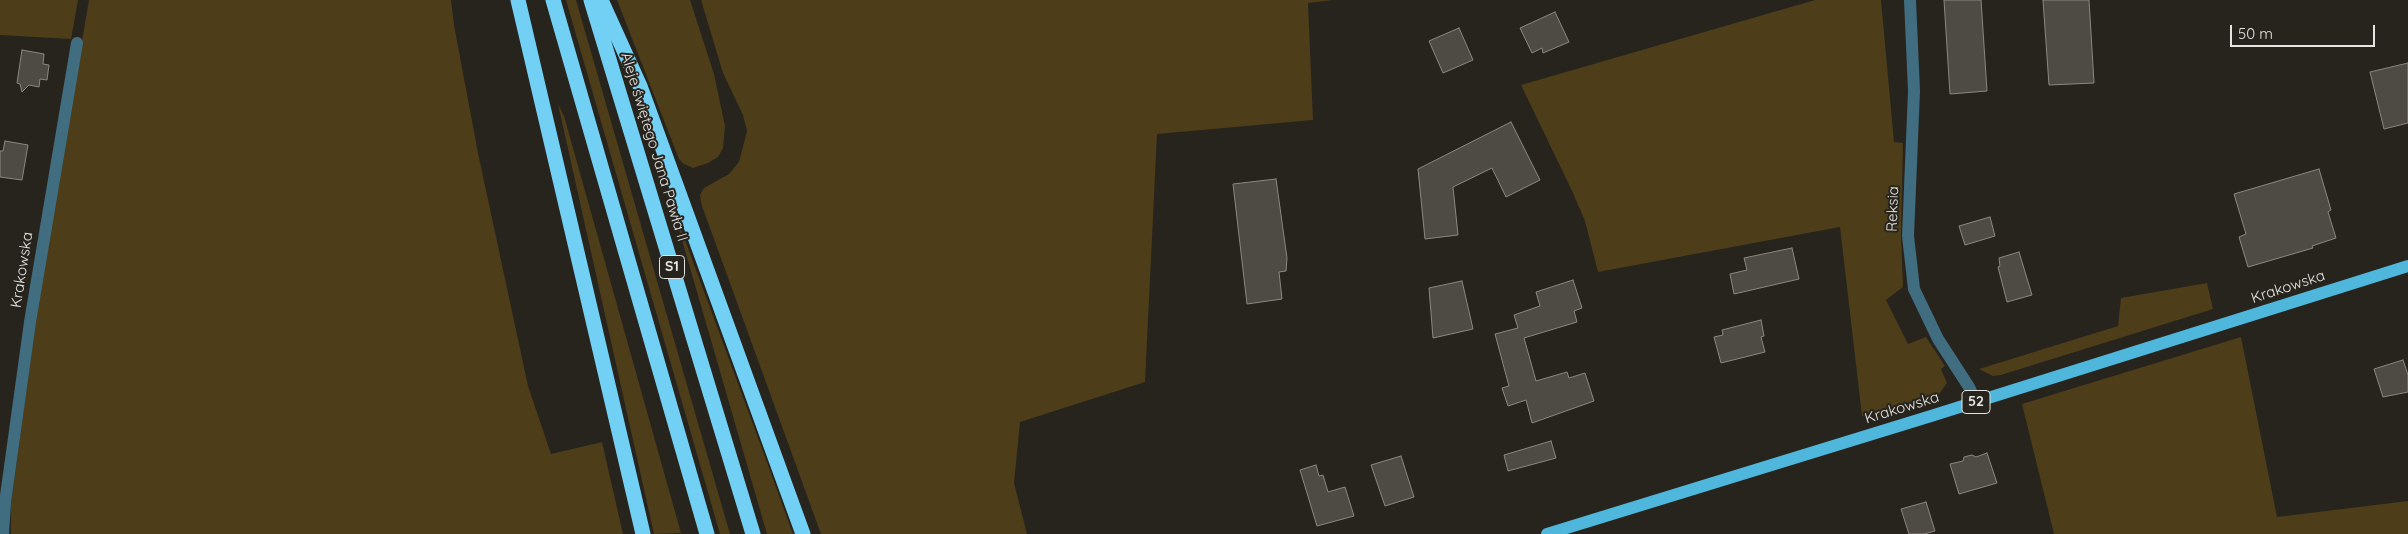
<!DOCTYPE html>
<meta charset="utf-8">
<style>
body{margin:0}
#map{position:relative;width:2408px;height:534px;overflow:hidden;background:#27241e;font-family:Quicksand,sans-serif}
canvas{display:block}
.scale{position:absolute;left:2230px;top:25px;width:145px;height:22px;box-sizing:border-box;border:2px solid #e6e4e0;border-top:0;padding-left:6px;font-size:15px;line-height:18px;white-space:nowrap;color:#e6e4e0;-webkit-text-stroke:4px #27241e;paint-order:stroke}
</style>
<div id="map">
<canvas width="2408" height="534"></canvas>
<div class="scale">50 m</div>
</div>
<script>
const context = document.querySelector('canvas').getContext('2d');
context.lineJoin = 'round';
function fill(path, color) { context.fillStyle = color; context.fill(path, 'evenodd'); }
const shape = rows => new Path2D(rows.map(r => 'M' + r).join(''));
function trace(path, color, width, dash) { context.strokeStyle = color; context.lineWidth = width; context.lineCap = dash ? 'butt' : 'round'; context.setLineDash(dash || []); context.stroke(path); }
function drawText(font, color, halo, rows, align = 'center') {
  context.font = font + ' Quicksand,sans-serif'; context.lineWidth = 4; context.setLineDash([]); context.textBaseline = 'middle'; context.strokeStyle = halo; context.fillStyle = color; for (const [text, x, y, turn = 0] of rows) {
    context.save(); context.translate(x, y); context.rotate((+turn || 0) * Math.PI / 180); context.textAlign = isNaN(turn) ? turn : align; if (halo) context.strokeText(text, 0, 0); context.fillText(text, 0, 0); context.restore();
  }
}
fill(shape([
 [0,0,78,0,71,39,0,35],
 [89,0,451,0,454,25,478,153,528,386,551,454,602,442,623,534,11,534,11,505,40,287],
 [566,0,576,0,730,534,720,534],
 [617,0,690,0,714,74,725,126,723,148,718,157,708,163,693,168,684,164,679,159],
 [701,0,1333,0,1308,3,1313,120,1157,134,1145,382,1020,422,1014,483,1027,534,821,534,702,206,700,195,704,188,729,174,739,162,747,131,743,115,723,73],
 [1815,0,1881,0,1894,142,1903,143,1901,234,1903,287,1886,300,1908,344,1926,337,1945,366,1941,369,1947,383,1939,394,1862,416,1840,227,1598,272,1585,221,1573,193,1521,85],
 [558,104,564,116,681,533,654,534],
 [671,202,764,454,793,534,767,534],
 [2207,283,2213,309,2001,375,1993,376,1979,369,2118,326,2121,298],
 [2241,337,2277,517,2408,501,2408,534,2054,534,2022,404]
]), '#4d3d19');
const building = shape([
 [1944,0,1981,0,1987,91,1950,94,1944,0],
 [2043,0,2089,0,2094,83,2049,85,2043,0],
 [1555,12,1569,42,1543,53,1542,48,1532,53,1520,28,1555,12],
 [1459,28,1473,60,1443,73,1429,41,1459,28],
 [22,50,44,54,43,64,49,65,47,80,40,79,39,87,29,85,22,92,20,84,17,83,22,50],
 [2408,63,2408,123,2384,129,2370,72,2408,63],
 [1511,122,1540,180,1506,197,1492,168,1453,187,1458,235,1425,239,1418,169,1511,122],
 [5,141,28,145,22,180,0,177,0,151,3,151,5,141],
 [2319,169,2331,210,2328,212,2336,238,2312,246,2313,248,2248,267,2239,237,2246,234,2234,194,2319,169],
 [1276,179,1287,258,1286,271,1279,272,1282,299,1247,304,1233,184,1276,179],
 [1990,217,1995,236,1965,245,1959,226,1990,217],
 [1792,248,1799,279,1734,294,1730,274,1747,270,1744,258,1792,248],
 [2019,252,2032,295,2007,302,1998,267,2000,266,1999,258,2019,252],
 [1573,280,1582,308,1574,311,1577,322,1524,338,1536,381,1567,372,1569,378,1585,373,1594,401,1532,423,1526,400,1508,406,1502,388,1509,386,1495,334,1518,328,1514,315,1540,306,1536,292,1573,280],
 [1462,281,1473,329,1433,338,1429,288,1462,281],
 [1761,320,1764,336,1761,337,1765,352,1721,363,1714,337,1723,335,1722,330,1761,320],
 [2403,360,2408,375,2408,392,2383,397,2374,369,2403,360],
 [1551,441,1556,458,1508,471,1504,455,1551,441],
 [1987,453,1997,483,1959,494,1950,464,1963,461,1964,457,1972,455,1976,457,1987,453],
 [1401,456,1414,497,1385,506,1371,465,1401,456],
 [1316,465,1319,476,1323,475,1328,492,1345,487,1354,516,1317,526,1300,470,1316,465],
 [1926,502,1935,531,1924,534,1909,534,1901,509,1926,502]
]);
fill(building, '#4e4b44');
trace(building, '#8c8881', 1);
trace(shape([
 [1910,0,1914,91,1908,236,1914,289,1938,339,1969,387,1976,402],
 [3,534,5,503,30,322,77,43]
]), '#406d7f', 12);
trace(shape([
 [1547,534,1931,416,2408,266]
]), '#4fb6dc', 12);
trace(shape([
 [518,0,643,534],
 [553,0,707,534],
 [591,0,753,534],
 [601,0,640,86,803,534]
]), '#72d0f5', 15);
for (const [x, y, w] of [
 [672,267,25],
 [1976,402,28]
]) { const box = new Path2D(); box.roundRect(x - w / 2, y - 11.5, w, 23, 4); context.fillStyle = '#27241e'; context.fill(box); trace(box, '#e6e4e0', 1); }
drawText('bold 14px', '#e6e4e0', null, [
 ["S1",672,267],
 ["52",1976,402]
]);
drawText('15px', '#e6e4e0', '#27241e', [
 ["Aleje świętego Jana Pawła II",654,147,73],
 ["Reksia",1893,209,-88],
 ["Krakowska",22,270,-81],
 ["Krakowska",2288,287,-18],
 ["Krakowska",1902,408,-17]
]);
</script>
